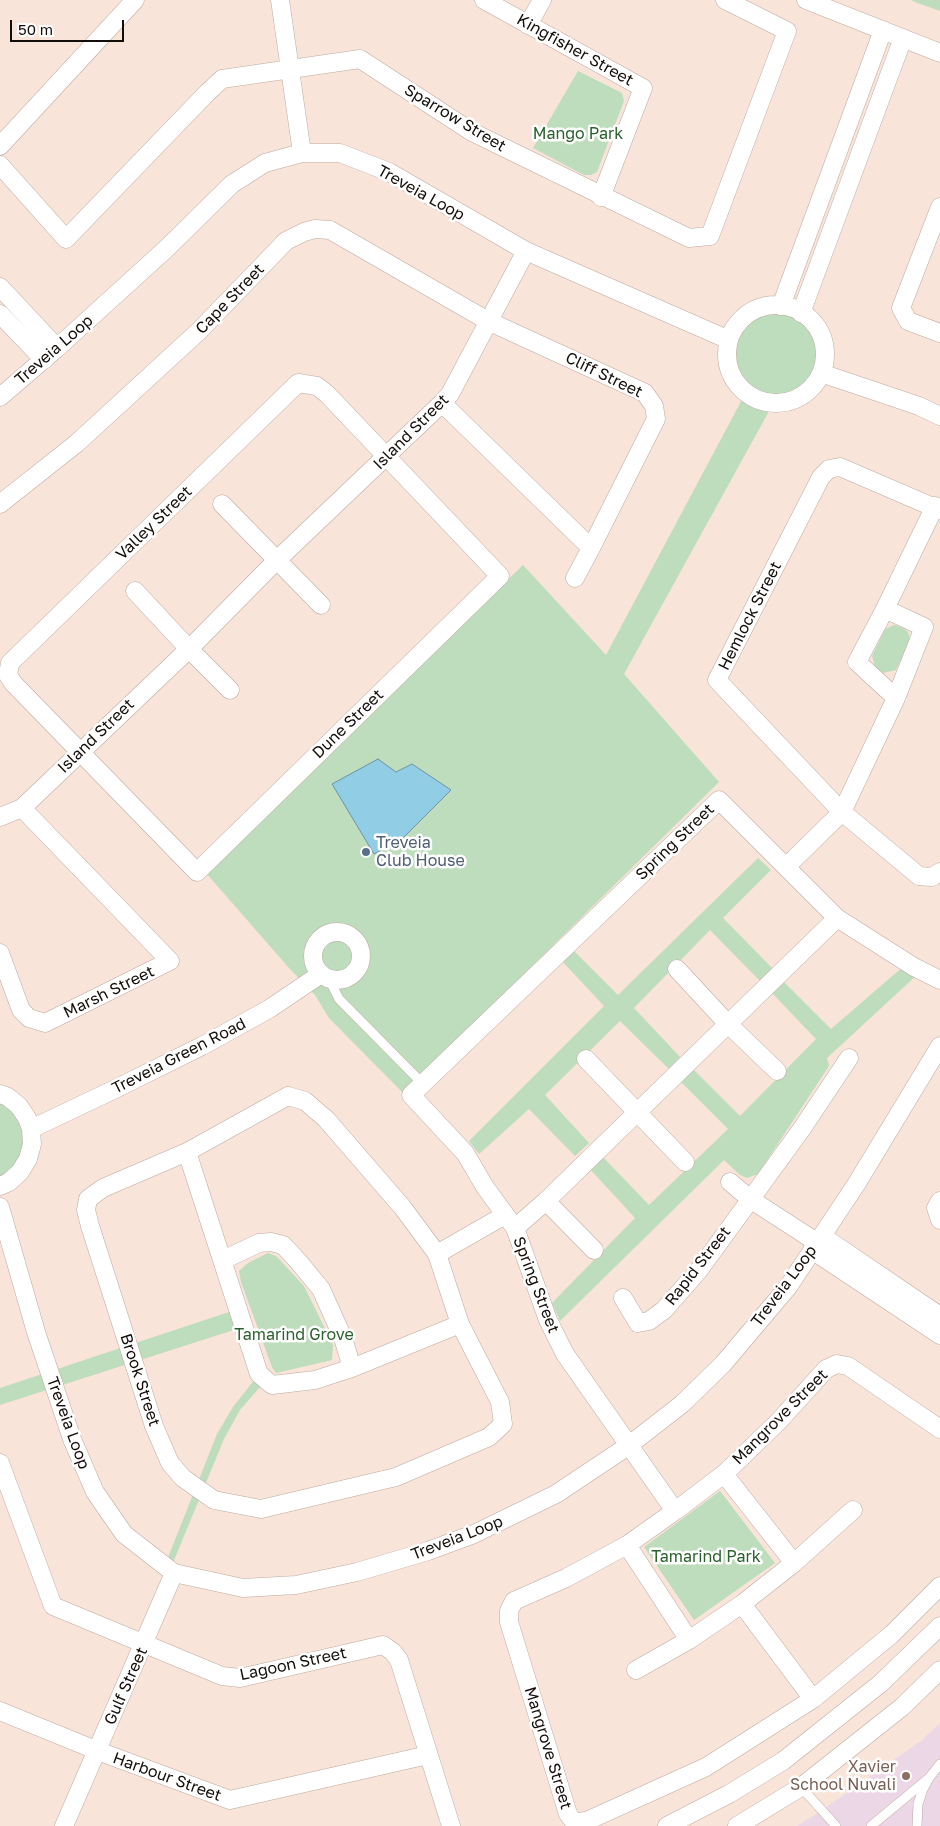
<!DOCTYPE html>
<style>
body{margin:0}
#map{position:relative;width:940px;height:1826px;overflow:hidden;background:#f8e4d8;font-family:"Golos Text",sans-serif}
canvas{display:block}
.scale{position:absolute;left:10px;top:20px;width:114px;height:22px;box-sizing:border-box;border:2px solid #140e0a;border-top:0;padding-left:6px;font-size:15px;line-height:18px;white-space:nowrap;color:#140e0a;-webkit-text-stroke:4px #fff;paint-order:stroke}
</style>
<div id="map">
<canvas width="940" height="1826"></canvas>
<div class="scale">50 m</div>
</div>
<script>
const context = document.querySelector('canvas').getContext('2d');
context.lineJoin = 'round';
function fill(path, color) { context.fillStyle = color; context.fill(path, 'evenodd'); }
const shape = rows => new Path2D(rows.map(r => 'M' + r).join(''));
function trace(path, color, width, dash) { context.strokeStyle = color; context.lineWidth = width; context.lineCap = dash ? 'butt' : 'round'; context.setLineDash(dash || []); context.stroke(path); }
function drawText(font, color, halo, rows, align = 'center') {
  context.font = font + ' "Golos Text",sans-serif'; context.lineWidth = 5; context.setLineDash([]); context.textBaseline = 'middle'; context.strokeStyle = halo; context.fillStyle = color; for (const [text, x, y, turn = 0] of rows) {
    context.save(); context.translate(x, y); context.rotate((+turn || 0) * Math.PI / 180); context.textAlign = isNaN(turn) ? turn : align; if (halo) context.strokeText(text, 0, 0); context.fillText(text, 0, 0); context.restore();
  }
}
fill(shape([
 [940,1723,940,1826,797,1826,821,1811,921,1741]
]), '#ecd7e6');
fill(shape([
 [911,0,940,0,940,11,915,2],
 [578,71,622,93,624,101,597,172,591,175,584,175,533,148],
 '735 354a41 41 0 1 1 82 0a41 41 0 1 1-82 0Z',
 [745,394,757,401,773,404,624,674,719,782,403,1093,329,1018,315,995,289,968,206,873,523,565,606,655],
 [894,625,903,628,908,632,910,640,896,670,883,673,875,667,872,656,885,629],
 [758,858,771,870,723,918,773,969,760,981,710,930,634,1008,680,1057,669,1069,620,1021,545,1095,589,1143,575,1156,529,1109,479,1154,469,1141,604,1006,562,961,573,950,618,995],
 [905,965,918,974,827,1058,829,1066,758,1174,747,1178,740,1175,724,1160,560,1321,552,1303,635,1218,589,1168,602,1156,649,1205,728,1129,680,1081,693,1069,740,1116,816,1039,771,992,783,981,831,1029],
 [0,1102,15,1113,22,1125,24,1139,22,1152,16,1165,6,1174,0,1177],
 [268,1253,276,1256,304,1286,333,1345,332,1360,276,1373,272,1367,241,1282,239,1271,248,1263],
 [238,1309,243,1327,0,1405,0,1388],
 [259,1374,266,1380,240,1410,224,1439,170,1570,165,1565,217,1434,233,1407],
 [720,1491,775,1563,694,1620,644,1547]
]), '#bdddbc');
const water = shape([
 [378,759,396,772,412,764,451,790,401,840,374,854,332,784,378,759]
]);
fill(water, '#92cde6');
trace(water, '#6c94a4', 1);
const lane = shape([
 [332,980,333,987,339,999,422,1083],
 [801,1787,836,1826],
 [871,1826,929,1778],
 [917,1826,918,1804,923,1789,929,1778,940,1764]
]);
const street = shape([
 [280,0,302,153],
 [484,0,643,88,601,197],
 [806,0,940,53],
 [528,25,542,0],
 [0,146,135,0],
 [0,165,66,239,207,93,222,79,360,59,472,132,689,238,710,236,787,31,725,0],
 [940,207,901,308,908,321,940,333],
 [0,287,57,348],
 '727 354a49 49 0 1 1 98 0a49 49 0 1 1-98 0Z',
 [781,306,883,30],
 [801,313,903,38],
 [0,314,44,360],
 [821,373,919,406,940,416],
 [298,383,317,386,327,394,500,576,197,872,13,683,8,675,10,663,298,383],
 [0,397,57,348,167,248,232,184,265,163,302,153,340,153,389,172,526,251,729,340],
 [0,504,77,443,199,331,286,241,304,232,315,229,330,230,488,321,645,393,654,406,656,419,591,548,442,403],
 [222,504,321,605],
 [940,510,840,467,829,469,821,477,717,680,842,812,919,876,932,877,940,872],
 [575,578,591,548],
 [135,591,189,649,230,690],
 [885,609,857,662,896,698],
 [0,817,22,808,189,649,277,560,442,403,450,394,526,251],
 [786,867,842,812,896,698,924,627,885,609,935,506],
 '313 956a24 24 0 1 1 48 0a24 24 0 1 1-48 0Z',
 [0,953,21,1010,29,1018,45,1023,170,961,22,808],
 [677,969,727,1023,777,1071],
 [586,1059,685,1162],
 [0,1094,8,1097,19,1106,27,1118,31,1129,32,1144,28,1159,20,1172,9,1182,0,1186],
 [288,1096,305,1101,326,1119,403,1208,437,1254,460,1324,500,1402,503,1424,489,1437,396,1477,261,1509,214,1500,183,1478,170,1463,154,1426,90,1226,86,1210,88,1199,103,1188,187,1152,288,1096],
 [31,1129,113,1090,202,1046,269,1009,321,974],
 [187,1152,259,1374,272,1385,315,1380,352,1368,460,1324],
 [730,1182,750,1199,818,1243],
 [546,1201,594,1250],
 [940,1201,936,1208,940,1220],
 [0,1207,36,1332,72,1439,95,1492,124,1534,174,1573,243,1588,296,1585,357,1572,428,1551,474,1534,556,1494,628,1446,682,1404,723,1364,788,1287,857,1183,940,1046],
 [515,1228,546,1201,837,918],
 [822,1236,940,1316],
 [812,1250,940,1335],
 [437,1254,505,1215],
 [223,1260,259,1243,271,1242,283,1245,298,1261,321,1289,343,1338,352,1368],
 [623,1298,638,1323,649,1321,664,1310,699,1270,801,1130,849,1058],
 [940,1429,848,1366,837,1364,826,1369,779,1421,724,1474,675,1511,627,1545,566,1578,514,1601,509,1611,509,1622,568,1814,575,1823,589,1820,706,1767,813,1699,892,1634,940,1586],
 [0,1463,53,1606,222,1676,240,1678,383,1645,393,1652,399,1660,451,1826],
 [724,1474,794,1563,853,1510],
 [675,1511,565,1354,548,1320,515,1228,485,1187,465,1153,411,1095,719,800,837,918,914,967,940,980],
 [627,1545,689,1640],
 [742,1604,813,1699],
 [636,1670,689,1640,742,1604,794,1563],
 [0,1711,98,1751,230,1800,428,1755],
 [64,1826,174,1573],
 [667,1826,729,1794,783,1761,881,1683,940,1626],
 [737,1826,801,1787,902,1707,940,1670]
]);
trace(lane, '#bdaa9f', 10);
trace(street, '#bdaa9f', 19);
trace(lane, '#fff', 9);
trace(street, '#fff', 18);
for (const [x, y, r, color] of [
 [366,852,5,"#5c6f8a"],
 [906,1776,5,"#8d6e63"]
]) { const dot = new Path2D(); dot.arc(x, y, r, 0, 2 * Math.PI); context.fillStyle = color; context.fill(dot); trace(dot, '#fff', 2); }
drawText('16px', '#140e0a', '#fff', [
 ["Kingfisher Street",575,50,29],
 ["Sparrow Street",455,118,31],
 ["Treveia Loop",421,193,29],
 ["Cape Street",230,299,-46],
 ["Treveia Loop",54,350,-41],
 ["Cliff Street",604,375,26],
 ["Island Street",411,432,-45],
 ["Valley Street",154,523,-44],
 ["Hemlock Street",750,616,-63],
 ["Dune Street",348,724,-44],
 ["Island Street",96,736,-44],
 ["Spring Street",675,842,-44],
 ["Marsh Street",109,992,-26],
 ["Treveia Green Road",179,1056,-27],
 ["Rapid Street",698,1266,-52],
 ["Spring Street",536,1285,69],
 ["Treveia Loop",784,1286,-53],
 ["Brook Street",140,1380,72],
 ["Mangrove Street",780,1417,-45],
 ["Treveia Loop",68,1423,70],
 ["Treveia Loop",457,1538,-21],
 ["Lagoon Street",293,1664,-12],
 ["Gulf Street",126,1686,-66],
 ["Mangrove Street",548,1748,73],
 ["Harbour Street",167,1777,20]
]);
drawText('16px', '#2b612d', '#fff', [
 ["Mango Park",578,134],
 ["Tamarind Grove",294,1335],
 ["Tamarind Park",706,1557]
]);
drawText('16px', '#4e5e75', '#fff', [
 ["Treveia",376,843],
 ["Club House",376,861]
], 'left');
drawText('16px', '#785e54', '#fff', [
 ["Xavier",896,1767],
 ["School Nuvali",896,1785]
], 'right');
</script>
